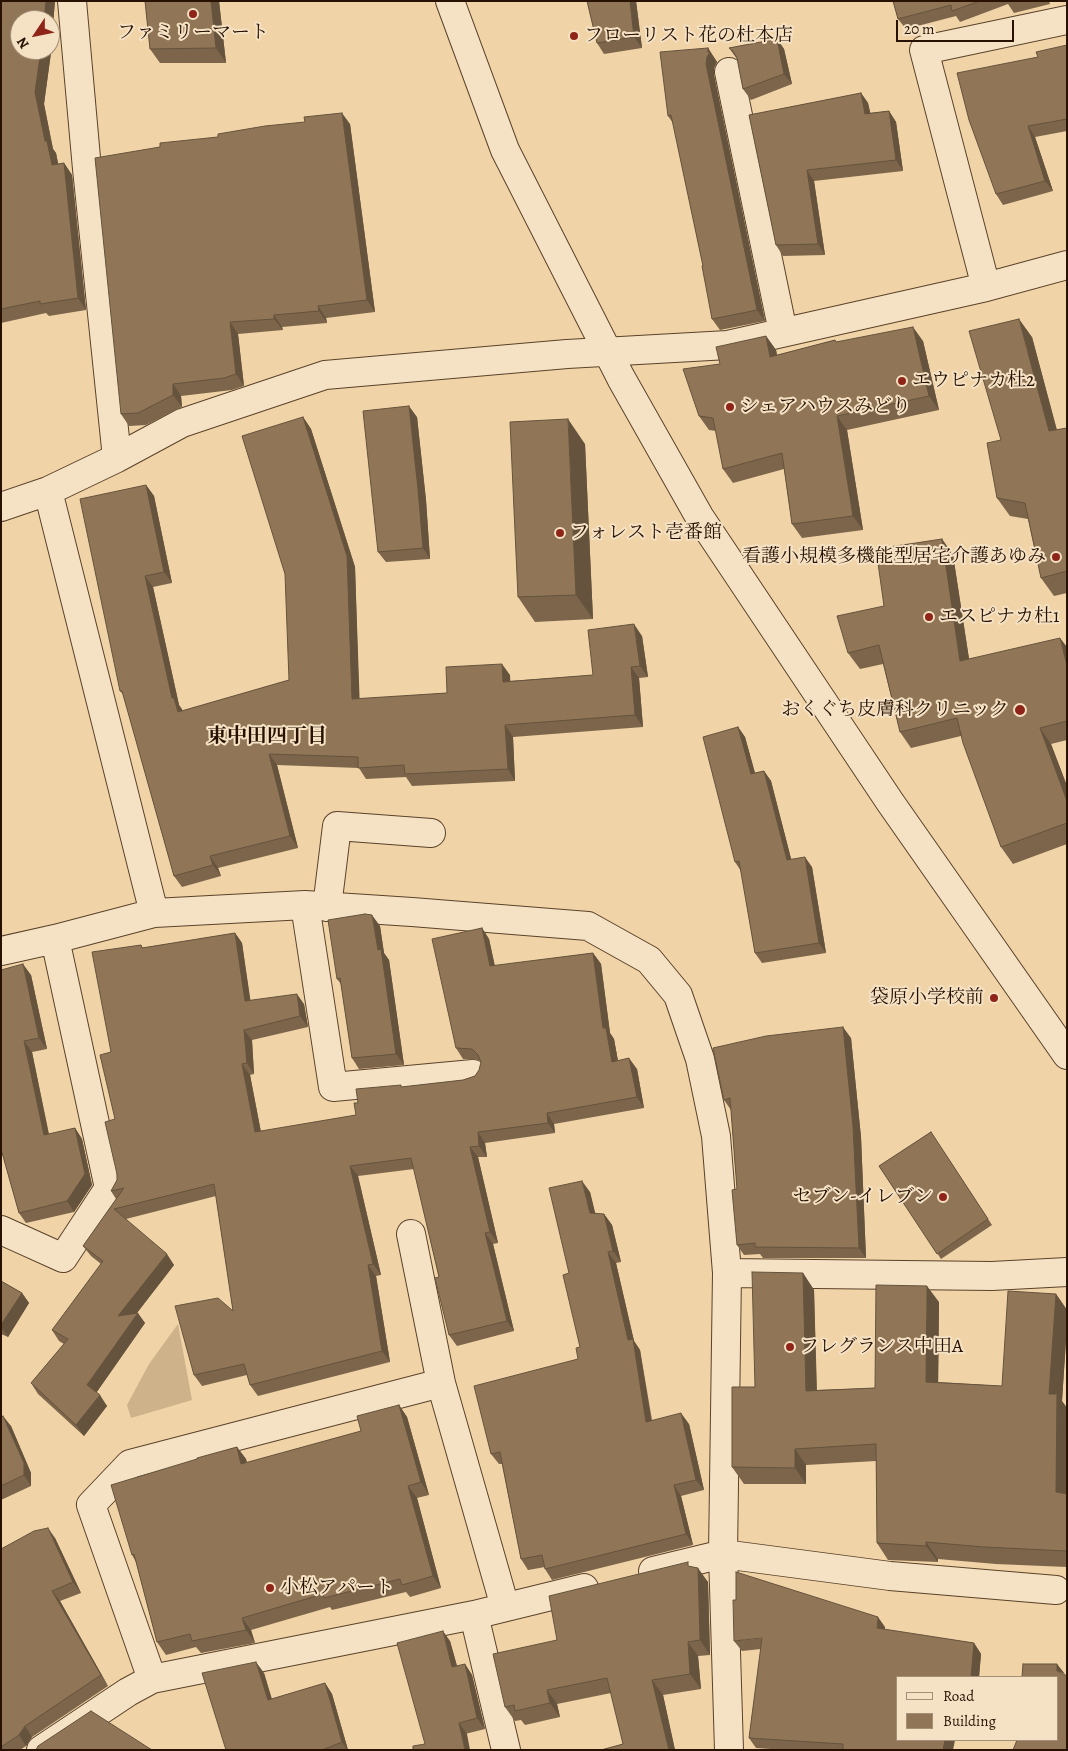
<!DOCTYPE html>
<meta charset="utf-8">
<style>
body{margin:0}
#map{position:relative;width:1068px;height:1751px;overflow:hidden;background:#f0d3a6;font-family:Alegreya,serif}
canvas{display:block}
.frame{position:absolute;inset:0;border:2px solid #281101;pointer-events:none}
.legend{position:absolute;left:896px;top:1676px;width:162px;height:65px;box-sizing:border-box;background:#f5e2c5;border:1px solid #a38e77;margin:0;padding:6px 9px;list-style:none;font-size:15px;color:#281101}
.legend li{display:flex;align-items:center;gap:10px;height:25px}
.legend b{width:25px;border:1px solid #a38e77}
.north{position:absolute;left:10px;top:10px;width:50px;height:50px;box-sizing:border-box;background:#f5e2c5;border:1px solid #a38e77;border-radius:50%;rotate:236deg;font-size:14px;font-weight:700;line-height:20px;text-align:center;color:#281101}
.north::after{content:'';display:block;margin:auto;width:18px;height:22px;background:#8f2418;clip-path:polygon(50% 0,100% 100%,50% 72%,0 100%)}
.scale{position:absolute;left:896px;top:20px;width:118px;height:22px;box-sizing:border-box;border:2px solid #281101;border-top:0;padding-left:6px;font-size:15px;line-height:18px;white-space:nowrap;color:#281101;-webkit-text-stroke:4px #f5e2c5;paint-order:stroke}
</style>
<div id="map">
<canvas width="1068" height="1751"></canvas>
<div class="frame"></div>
<ul class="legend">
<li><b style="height:6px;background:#f5e2c5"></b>Road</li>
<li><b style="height:14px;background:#907657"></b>Building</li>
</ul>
<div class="north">N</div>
<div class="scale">20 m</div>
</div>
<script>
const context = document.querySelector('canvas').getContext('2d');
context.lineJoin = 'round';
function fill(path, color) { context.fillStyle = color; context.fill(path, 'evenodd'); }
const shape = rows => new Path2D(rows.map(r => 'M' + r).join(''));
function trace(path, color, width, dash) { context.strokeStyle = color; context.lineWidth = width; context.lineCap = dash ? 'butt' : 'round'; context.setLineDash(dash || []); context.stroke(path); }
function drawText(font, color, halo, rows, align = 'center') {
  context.font = font + ' Alegreya,"Noto Serif JP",serif'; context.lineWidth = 4; context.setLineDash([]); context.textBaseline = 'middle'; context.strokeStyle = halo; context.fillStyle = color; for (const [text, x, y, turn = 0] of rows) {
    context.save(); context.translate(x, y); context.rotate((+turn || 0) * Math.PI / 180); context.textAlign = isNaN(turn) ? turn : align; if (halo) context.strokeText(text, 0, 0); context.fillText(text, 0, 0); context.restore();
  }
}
fill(shape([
 [178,1324,192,1400,131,1418,127,1405,149,1364]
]), '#ceb28a');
const minor = shape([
 [72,1,87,169,117,458],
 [729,72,783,332],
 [986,287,924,50,1067,20],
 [48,491,154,913],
 [1,507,48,491,117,458,182,423,325,375,567,354,728,345,986,287,1067,265],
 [305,905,333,1087,473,1074],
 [327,907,337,826,431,833],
 [1,951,55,939,154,913,305,905,412,912,588,926,649,960,678,995,700,1059,716,1136,727,1273,723,1554,729,1750],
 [1,1230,63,1258,109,1188,55,939],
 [411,1234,441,1383,505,1607],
 [727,1273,992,1276,1067,1272],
 [653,1571,723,1554,890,1576,1056,1590],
 [474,1615,506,1750],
 [152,1679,91,1505,130,1464,441,1383],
 [41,1750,128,1692,152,1679,474,1615,584,1588]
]);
const tertiary = shape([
 [450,1,505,150,621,378,699,516,890,802,1067,1055]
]);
trace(minor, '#5a422a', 30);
trace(tertiary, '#5a422a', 30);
trace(minor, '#f5e2c5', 28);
trace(tertiary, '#f5e2c5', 28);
fill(shape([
 [1,1,55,1,52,36,53,38,44,104,53,149,56,153,58,164,64,163,72,175,86,310,49,316,46,313,1,323],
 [145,1,219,1,226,63,160,63,150,49],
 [587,1,636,1,642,48,604,54,597,43],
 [893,1,1049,1,1050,4,1014,13,1008,4,960,22,956,16,906,29,898,19],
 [777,39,784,49,792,84,751,100,743,89,737,59,729,48],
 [1067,45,1067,131,1035,137,1053,191,1003,205,996,194,1038,57],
 [708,48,717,62,714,68,714,75,765,321,720,330,712,319,703,266,673,123,668,116],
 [861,93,868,103,870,113,889,111,896,122,903,171,814,181,825,255,783,256,776,245,749,115],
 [350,124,375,312,326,318,327,323,282,327,283,330,238,334,244,386,232,390,181,396,182,407,146,425,129,426,121,414],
 [766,336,776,350,777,355,835,340,836,342,923,341,939,410,847,430,863,530,802,538,792,524,784,469,733,483,723,469,716,431,709,430,699,416,720,364],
 [1032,337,1057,430,1067,428,1067,593,1054,596,1041,578,1028,519,1010,516,997,498,1001,440],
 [303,417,311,429,355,567,359,699,447,693,510,675,510,681,593,675,642,636,648,677,639,678,643,727,513,737,515,781,412,786,406,777,366,779,359,768,277,765,298,848,218,868,221,876,182,887,174,876,123,694,120,691,146,485,154,496,172,583,153,587,179,705,182,711,289,680],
 [417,417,426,500,430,559,386,562,378,552],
 [585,444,593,619,535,622,518,597],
 [942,539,953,555,969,659,1067,647,1067,740,1051,744,1067,786,1067,844,1013,864,1001,847,961,736,911,748,900,732,883,664,860,669,848,653,884,606],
 [738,727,745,737,755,773,764,771,771,781,791,859,812,867,826,953,762,963,755,953,741,871,735,862],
 [380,926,384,953,389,960,404,1065,359,1069,352,1058,341,984,337,979],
 [482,928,489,939,495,966,593,953,601,964,610,1033,614,1039,618,1061,637,1069,644,1108,554,1124,555,1133,485,1143,487,1157,478,1157,498,1243,493,1244,514,1331,457,1346,449,1335,439,1277,414,1169,358,1176,381,1275,376,1276,390,1362,258,1396,250,1385,247,1375,202,1386,194,1375,233,1311,216,1196,126,1219,174,1265,137,1313,145,1323,96,1393,107,1406,84,1436,38,1394,31,1383,64,1344,59,1341,52,1330,101,1264,91,1256,83,1246,116,1199,111,1191,117,1180,115,1119,111,1052,141,945,143,948,235,933,242,943,250,1000,304,1004,308,1027,252,1040,254,1074,250,1075,261,1132,356,1115,358,1103,402,1087,463,1080,475,1076,479,1070,481,1062,481,1061,479,1060,463,1059,456,1048],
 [31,975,47,1049,32,1052,49,1134,75,1128,82,1139,92,1185,74,1212,26,1223,19,1213,1,1149],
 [851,1038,861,1137,866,1258,763,1258,760,1254,744,1255,737,1245,737,1189,731,1110,724,1100],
 [931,1132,992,1225,941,1259,879,1166],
 [590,1192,595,1214,604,1214,612,1225,621,1262,616,1263,634,1341,640,1350,652,1420,689,1424,704,1490,681,1496,693,1545,552,1580,545,1569,545,1567,528,1570,521,1559,502,1464,499,1464,491,1454,578,1359,580,1347,569,1273],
 [803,1273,814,1290,817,1390,875,1388,939,1302,938,1382,1002,1386,1056,1294,1067,1310,1067,1325,1062,1401,1067,1408,1067,1567,996,1564,938,1559,938,1562,888,1560,877,1543,876,1461,806,1465,806,1484,744,1484,732,1467,755,1387],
 [1,1281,22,1293,29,1303,8,1337,1,1334],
 [399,1405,407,1417,429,1495,417,1498,441,1588,410,1597,406,1592,332,1610,330,1607,251,1630,255,1643,201,1653,196,1647,166,1655,157,1642,136,1562,132,1555,197,1459,237,1447,246,1459,247,1463,361,1431],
 [1,1418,11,1426,31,1473,31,1486,1,1500],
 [55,1538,81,1593,60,1601,108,1686,32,1737,26,1746,20,1750,1,1750,1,1549],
 [691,1567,708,1582,710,1655,698,1656,701,1689,663,1695,675,1750,601,1750,623,1744,611,1693,557,1704,560,1717,525,1725,521,1720,515,1721,505,1707,557,1640],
 [885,1627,885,1630,974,1643,981,1654,979,1677,897,1677,953,1750,785,1750,756,1748,749,1738,761,1649,742,1651,734,1641],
 [450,1641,457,1666,465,1664,472,1675,485,1729,425,1744],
 [264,1673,272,1699,325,1683,332,1694,348,1750,226,1750]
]), '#7c654b');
fill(shape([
 [46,1,55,1,52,36,53,38,44,104,53,149,56,153,61,177,52,165,45,141,35,92,41,50,50,50,50,20,44,20],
 [211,1,219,1,226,63,216,48],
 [630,1,636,1,642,48,634,37],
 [777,39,784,49,792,84,784,74],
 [708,48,717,62,714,68,714,75,765,321,757,310,706,64],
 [861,93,868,103,873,124,865,114],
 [889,111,896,122,903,171,896,160],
 [342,113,350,124,375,312,367,300],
 [1028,126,1035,137,1053,191,1045,181],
 [64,163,72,175,86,310,78,298],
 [807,170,814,181,825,255,818,244],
 [318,306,326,318,327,323,319,311],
 [274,315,282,327,283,330,274,319],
 [1019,319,1032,337,1062,450,1049,431],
 [230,322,238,334,244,386,236,374],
 [913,327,923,341,939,410,929,396],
 [766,336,776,350,780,371,770,357],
 [173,384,181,396,182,407,173,395],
 [409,406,417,417,426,500,430,559,423,548],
 [837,416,847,430,863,530,853,516],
 [303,417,311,429,355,567,360,711,352,699],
 [568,419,585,444,593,619,576,595],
 [146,485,154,496,172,583,164,572],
 [942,539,953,555,972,678,960,661],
 [145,576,153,587,179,705,182,709,186,723,178,712,172,698],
 [634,624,642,636,648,677,640,666],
 [1060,638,1067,647,1067,665],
 [502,664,510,675,511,693,503,682],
 [631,667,639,678,643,727,635,715],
 [505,725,513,737,515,781,508,769],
 [738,727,745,737,758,784,751,774],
 [1040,728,1051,744,1067,786,1067,801],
 [269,754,277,765,298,848,290,836],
 [764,771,771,781,794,870,787,860],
 [210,856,218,868,221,876,213,865],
 [805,857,812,867,826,953,819,943],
 [372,915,380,926,384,953,389,960,404,1065,396,1054,378,950],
 [482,928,489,939,497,977,490,966],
 [235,933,242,943,252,1011,245,1001],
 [593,953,601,964,610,1033,614,1039,620,1072,612,1062,603,1028],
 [23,964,31,975,47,1049,39,1038],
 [297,994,304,1004,308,1027,300,1016],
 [843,1027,851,1038,861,1137,866,1258,859,1248],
 [244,1030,252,1040,254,1074,247,1063],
 [24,1041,32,1052,51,1146,44,1135],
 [629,1058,637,1069,644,1108,637,1097],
 [242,1064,250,1075,263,1143,255,1132],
 [547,1113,554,1124,555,1133,548,1123],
 [75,1128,82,1139,92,1185,74,1212,67,1201],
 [478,1132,485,1143,487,1157,479,1146],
 [470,1147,478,1157,498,1243,490,1232],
 [350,1166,358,1176,381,1275,373,1264],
 [582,1181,590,1192,598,1224,590,1213],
 [604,1214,612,1225,621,1262,613,1251],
 [485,1233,493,1244,514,1331,507,1321],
 [608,1252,616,1263,634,1341,640,1350,653,1432,646,1422,628,1340],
 [167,1254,174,1265,126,1327,118,1316],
 [368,1265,376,1276,390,1362,382,1351],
 [803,1273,814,1290,817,1408,806,1391],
 [927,1286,939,1302,938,1398,926,1382],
 [22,1293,29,1303,8,1337,1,1327,1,1325],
 [1056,1294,1067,1310,1067,1325,1062,1401,1067,1408,1067,1508,1056,1492,1049,1394],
 [138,1313,145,1323,94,1396,87,1385],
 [100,1395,107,1406,84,1436,76,1425],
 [399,1405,407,1417,429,1495,421,1482],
 [681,1413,689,1424,704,1490,696,1480],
 [3,1416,11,1426,31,1473,31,1486,24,1475],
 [237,1447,246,1459,250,1477,241,1464],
 [795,1449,806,1465,806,1484,795,1468],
 [674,1485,681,1496,693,1545,686,1534],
 [408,1486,417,1498,441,1588,433,1576],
 [48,1528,55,1538,81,1593,73,1582],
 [926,1542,938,1559,938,1562,926,1546],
 [698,1568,708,1582,710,1655,700,1640],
 [52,1591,60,1601,108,1686,101,1675],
 [878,1617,885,1627,884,1639,877,1628],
 [242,1618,251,1630,255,1643,246,1630],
 [443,1631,450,1641,460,1677,452,1667],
 [688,1642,698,1656,701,1689,690,1674],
 [974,1643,981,1654,979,1677,971,1677],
 [256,1662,264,1673,275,1711,268,1700],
 [465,1664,472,1675,485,1729,477,1718],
 [1057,1664,1065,1674,1057,1671],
 [652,1680,663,1695,675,1750,669,1750],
 [325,1683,332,1694,348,1750,347,1750,342,1742],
 [547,1690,557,1704,560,1717,550,1703],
 [459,1723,467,1734,470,1750,465,1750],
 [25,1726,32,1737,26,1746,19,1735],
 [945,1740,955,1740,953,1750,943,1750]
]), '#65533d');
const building = shape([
 [1,1,46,1,44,20,20,20,20,50,41,50,35,92,45,141,47,141,52,165,64,163,78,298,40,304,40,301,1,309,1,1],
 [145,1,211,1,216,48,150,49,145,1],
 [587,1,630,1,634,37,597,43,587,1],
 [893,1,980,1,952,11,951,5,898,19,893,1],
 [777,39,784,74,743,89,737,58,733,51,729,48,777,39],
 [1067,45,1067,119,1028,126,1045,181,996,194,969,120,957,73,1038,57,1036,52,1067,45],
 [708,48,708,52,710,52,707,57,706,64,757,310,712,319,702,266,703,266,671,115,668,116,660,52,708,48],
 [861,93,865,114,889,111,896,160,807,170,818,244,776,245,749,115,861,93],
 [342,113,367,300,318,306,319,311,274,315,274,319,230,322,236,374,224,378,173,384,173,395,138,413,121,414,95,158,160,147,160,143,218,137,218,134,265,126,305,122,304,117,342,113],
 [1019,319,1049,431,1067,428,1067,571,1041,578,1025,503,997,498,987,443,1001,440,969,331,1019,319],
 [913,327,929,396,837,416,853,516,792,524,782,453,723,469,713,418,699,416,683,369,720,364,716,347,766,336,770,357,835,340,836,342,913,327],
 [409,406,418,489,423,548,378,552,363,411,409,406],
 [303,417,347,556,352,699,447,693,446,667,502,664,503,682,593,675,588,630,634,624,640,666,631,667,635,715,505,725,508,769,405,774,404,765,358,768,358,757,269,754,290,836,210,856,213,865,174,876,122,691,120,691,80,499,146,485,164,572,145,576,172,698,174,698,178,712,289,680,285,574,242,436,303,417],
 [568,419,576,595,518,597,510,422,568,419],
 [942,539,960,661,1060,638,1067,665,1067,721,1040,728,1067,801,1067,823,1001,847,963,743,957,718,900,732,879,645,848,653,837,616,884,606,876,549,942,539],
 [738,727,751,774,764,771,787,860,805,857,819,943,755,953,739,861,735,862,703,737,738,727],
 [365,914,372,915,378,950,381,949,396,1054,352,1058,340,978,337,979,328,920,365,914],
 [482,928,490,966,593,953,603,1028,606,1028,612,1062,629,1058,637,1097,547,1113,548,1123,478,1132,479,1146,470,1147,490,1232,485,1233,507,1321,449,1335,435,1278,439,1277,411,1158,350,1166,373,1264,368,1265,382,1351,250,1385,244,1364,194,1375,175,1306,218,1298,233,1311,214,1184,114,1209,167,1254,118,1316,138,1313,87,1385,100,1395,76,1425,31,1383,68,1339,52,1330,103,1261,83,1246,124,1188,111,1191,117,1180,117,1174,105,1122,115,1119,100,1055,111,1052,92,952,141,945,142,948,235,933,245,1001,297,994,300,1016,244,1030,247,1063,242,1064,255,1132,356,1115,354,1103,358,1103,356,1089,401,1085,401,1087,463,1080,475,1076,479,1070,481,1062,478,1055,472,1049,456,1048,432,939,482,928],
 [23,964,39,1038,24,1041,44,1135,75,1128,85,1174,67,1201,19,1213,1,1149,1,970,23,964],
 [843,1027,853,1126,859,1248,755,1247,755,1243,737,1245,732,1190,737,1189,730,1098,724,1100,713,1048,766,1036,843,1027],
 [931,1132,988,1219,937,1254,879,1166,931,1132],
 [582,1181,590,1213,604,1214,613,1251,608,1252,628,1340,633,1339,646,1422,681,1413,696,1480,674,1485,686,1534,545,1569,542,1555,521,1559,500,1452,491,1454,474,1386,578,1359,576,1348,580,1347,563,1275,569,1273,549,1188,582,1181],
 [752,1272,803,1273,806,1391,875,1388,876,1285,927,1286,926,1382,1002,1386,1008,1291,1056,1294,1049,1394,1057,1394,1056,1492,1067,1494,1067,1551,984,1547,926,1542,926,1546,877,1543,876,1444,795,1449,795,1468,732,1467,732,1387,755,1387,752,1272],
 [1,1281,22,1293,1,1325,1,1281],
 [399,1405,421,1482,408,1486,433,1576,402,1585,400,1579,324,1598,323,1594,242,1618,246,1630,192,1641,190,1634,157,1642,134,1554,132,1555,111,1485,197,1459,197,1458,237,1447,241,1464,361,1431,357,1416,399,1405],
 [3,1416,24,1463,24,1475,1,1486,1,1418,3,1416],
 [48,1528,73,1582,52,1591,101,1675,25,1726,19,1735,1,1747,1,1549,34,1531,48,1528],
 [688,1562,688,1566,698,1568,700,1640,688,1642,690,1674,652,1680,669,1750,601,1750,623,1744,607,1678,547,1690,550,1703,515,1711,514,1705,505,1707,493,1654,557,1640,549,1596,688,1562],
 [736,1572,878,1617,877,1628,974,1643,971,1677,897,1677,897,1740,945,1740,943,1750,843,1750,843,1744,749,1738,762,1638,734,1641,733,1600,736,1600,736,1572],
 [443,1631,452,1667,465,1664,477,1718,459,1723,465,1750,413,1750,413,1746,425,1744,397,1643,443,1631],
 [256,1662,268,1700,325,1683,342,1742,322,1750,226,1750,202,1673,256,1662],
 [1023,1664,1057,1664,1057,1671,1067,1676,1067,1750,1013,1750,1017,1740,1057,1740,1057,1677,1022,1677,1023,1664],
 [91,1711,152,1750,36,1750,38,1746,91,1711]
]);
fill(building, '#907657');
trace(building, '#65533d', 1);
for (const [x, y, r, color] of [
 [193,14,5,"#8f2418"],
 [574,36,5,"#8f2418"],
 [902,381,5,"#8f2418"],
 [730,407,5,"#8f2418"],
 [560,533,5,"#8f2418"],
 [1056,557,5,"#8f2418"],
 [929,617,5,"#8f2418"],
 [1020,710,6,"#8f2418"],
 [994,998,5,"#8f2418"],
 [943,1197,5,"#8f2418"],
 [790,1347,5,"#8f2418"],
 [270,1588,5,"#8f2418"]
]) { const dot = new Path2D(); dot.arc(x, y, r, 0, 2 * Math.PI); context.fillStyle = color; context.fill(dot); trace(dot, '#f5e2c5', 2); }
drawText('19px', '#281101', '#f5e2c5', [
 ["ファミリーマート",193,33,"center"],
 ["フローリスト花の杜本店",584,36],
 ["エウピナカ杜2",912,381],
 ["シェアハウスみどり",740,407],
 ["フォレスト壱番館",570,533],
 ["看護小規模多機能型居宅介護あゆみ",1046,557,"right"],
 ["エスピナカ杜1",939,617],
 ["おくぐち皮膚科クリニック",1009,710,"right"],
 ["袋原小学校前",984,998,"right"],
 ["セブン-イレブン",933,1197,"right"],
 ["フレグランス中田A",800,1347],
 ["小松アパート",280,1588]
], 'left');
drawText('bold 20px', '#281101', '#f5e2c5', [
 ["東中田四丁目",267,737]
]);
</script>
